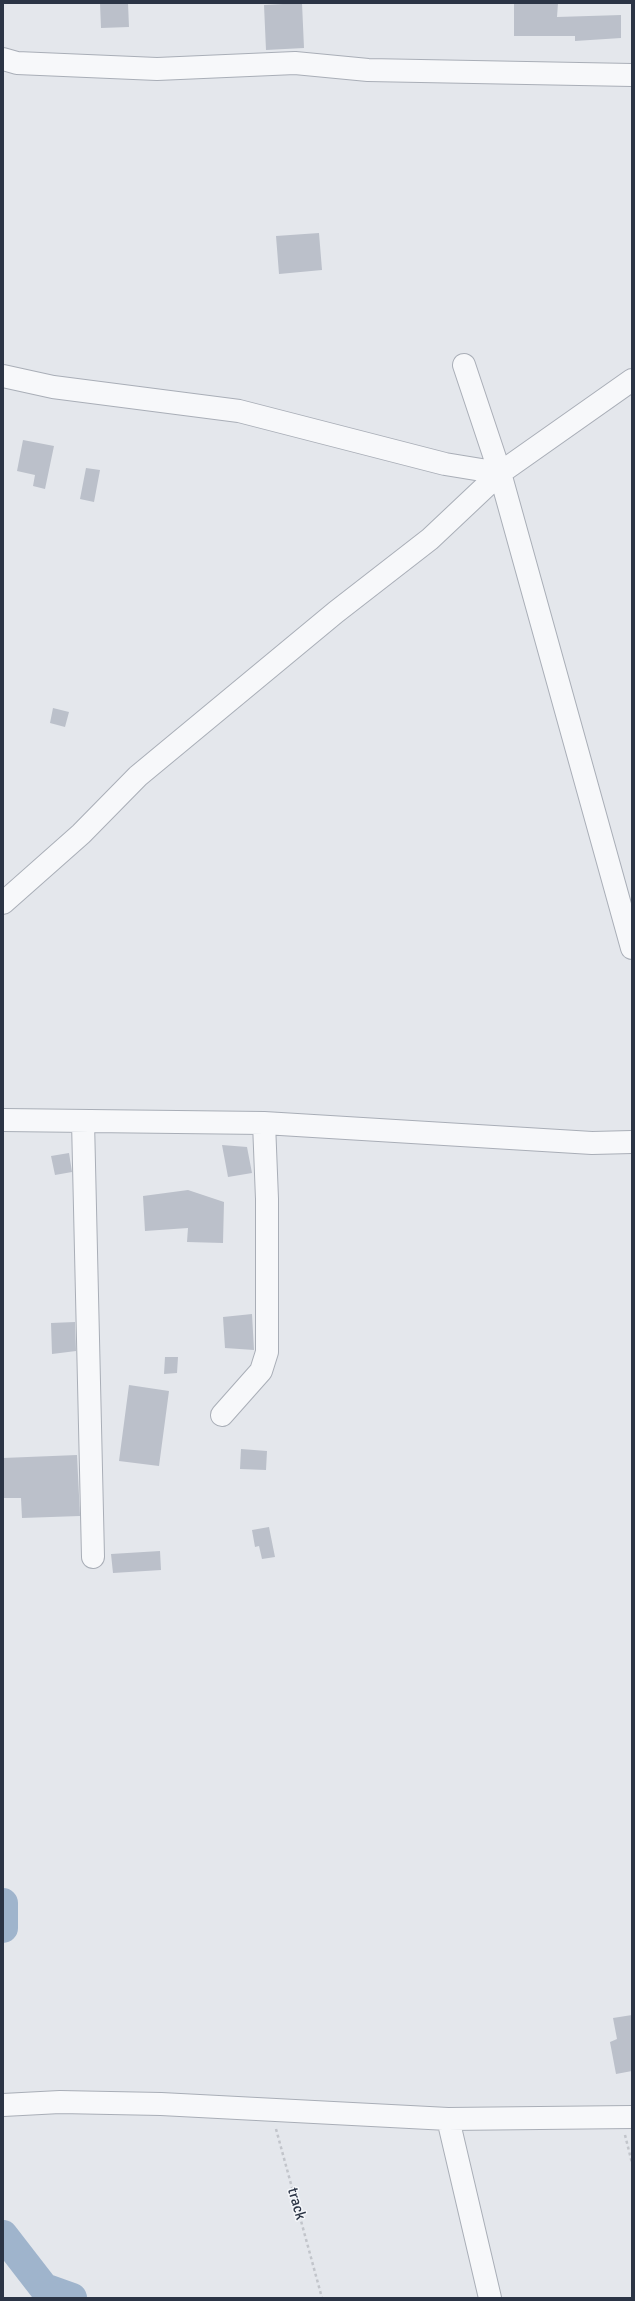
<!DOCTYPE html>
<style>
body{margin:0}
#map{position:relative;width:635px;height:2301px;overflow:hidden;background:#e4e7ec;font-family:Signika,sans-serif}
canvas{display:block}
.frame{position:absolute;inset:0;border:4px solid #2b3445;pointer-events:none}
</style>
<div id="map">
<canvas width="635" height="2301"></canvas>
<div class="frame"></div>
</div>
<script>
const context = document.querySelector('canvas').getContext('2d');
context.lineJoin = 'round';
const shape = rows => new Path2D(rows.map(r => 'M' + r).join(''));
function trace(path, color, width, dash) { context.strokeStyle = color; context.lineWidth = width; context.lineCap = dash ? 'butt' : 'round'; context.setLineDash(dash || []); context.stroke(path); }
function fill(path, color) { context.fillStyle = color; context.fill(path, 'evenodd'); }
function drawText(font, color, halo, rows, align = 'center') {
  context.font = font + ' Signika,sans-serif'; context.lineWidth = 3; context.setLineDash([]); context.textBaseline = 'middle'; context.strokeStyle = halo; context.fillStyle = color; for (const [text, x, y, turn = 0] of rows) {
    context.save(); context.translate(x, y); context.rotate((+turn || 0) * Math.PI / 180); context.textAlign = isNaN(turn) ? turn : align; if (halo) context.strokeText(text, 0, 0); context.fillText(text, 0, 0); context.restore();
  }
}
trace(shape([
 [3,1903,3,1928],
 [3,2235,44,2288,72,2298]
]), '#9fb4cc', 30);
fill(shape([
 [100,3,128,3,129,27,101,28],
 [302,3,304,48,266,50,264,5],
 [514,3,558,3,557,17,621,15,621,38,575,41,575,36,514,36],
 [319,233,322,270,279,274,276,236],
 [23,440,54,446,45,489,33,486,35,475,17,471],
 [86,468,100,470,94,502,80,499],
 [53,708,69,712,65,727,50,723],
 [222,1145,247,1147,252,1173,228,1177],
 [69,1153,72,1172,55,1175,51,1156],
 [188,1190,224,1202,223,1243,187,1242,188,1228,145,1231,143,1196],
 [252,1314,254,1350,225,1348,223,1317],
 [75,1322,76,1351,52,1354,51,1323],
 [165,1357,178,1357,177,1373,164,1374],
 [129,1385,169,1391,159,1466,119,1461],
 [241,1449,267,1451,266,1470,240,1469],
 [77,1455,80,1516,22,1518,21,1498,3,1498,3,1458],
 [269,1527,275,1557,262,1559,259,1546,255,1547,252,1530],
 [160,1551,161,1570,113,1573,111,1554],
 [632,2015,632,2071,616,2074,610,2042,617,2039,613,2018]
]), '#bbc0ca');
const minor = shape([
 [3,59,17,63,157,69,295,63,368,70,632,75],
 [464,365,500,473,632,948],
 [3,376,53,387,239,411,445,464,500,473],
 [3,903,81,834,138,776,336,612,430,539,500,473,632,380],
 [3,1120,264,1123,592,1143,632,1142],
 [83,1121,93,1557],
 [222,1415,261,1371,267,1352,267,1199,264,1123],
 [3,2105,60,2102,161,2104,448,2119,632,2117],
 [448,2119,490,2298]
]);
trace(minor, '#a9aeb7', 24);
trace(shape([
 [276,2129,322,2298],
 [625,2135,632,2163]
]), '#c2c5cb', 2.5, [3, 3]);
trace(minor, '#f7f8fa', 22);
drawText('15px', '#2b3445', '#f4f6f9', [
 ["track",296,2204,74]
]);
</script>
